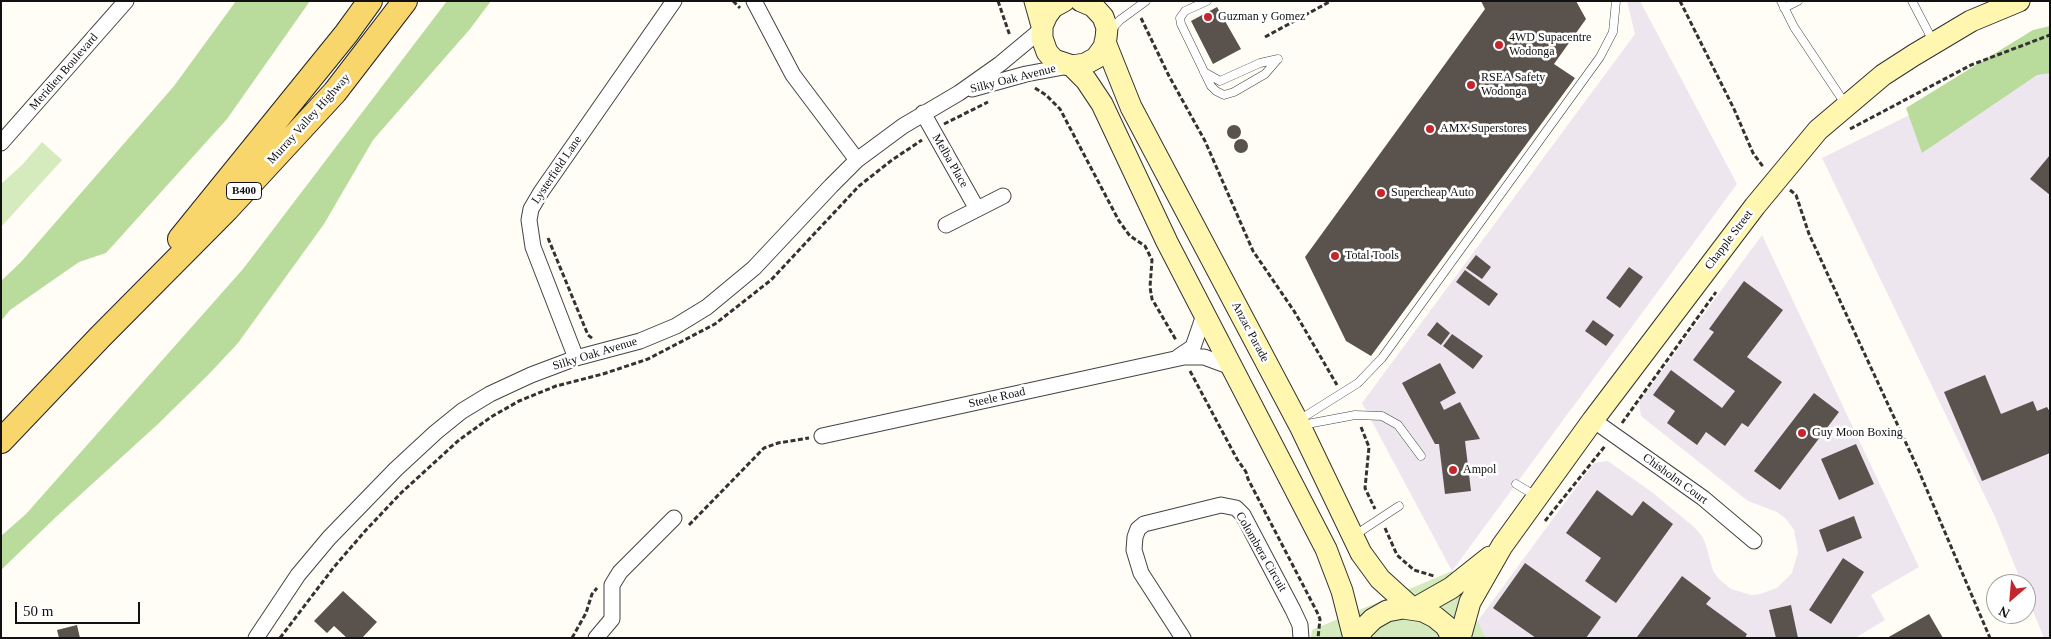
<!DOCTYPE html>
<style>
body{margin:0}
#map{position:relative;width:2051px;height:639px;overflow:hidden;background:#fffdf5;font-family:"Times New Roman",serif}
canvas{display:block}
.frame{position:absolute;inset:0;border:2px solid #111;pointer-events:none}
.north{position:absolute;left:1986px;top:574px;width:50px;height:50px;box-sizing:border-box;background:#fff;border:1px solid #a0a0a0;border-radius:50%;rotate:207deg;font-size:14px;font-weight:700;line-height:20px;text-align:center;color:#111}
.north::after{content:'';display:block;margin:auto;width:18px;height:22px;background:#c4262e;clip-path:polygon(50% 0,100% 100%,50% 72%,0 100%)}
.scale{position:absolute;left:15px;top:602px;width:125px;height:22px;box-sizing:border-box;border:2px solid #111;border-top:0;padding-left:6px;font-size:15px;line-height:18px;white-space:nowrap;color:#111;-webkit-text-stroke:4px #fff;paint-order:stroke}
</style>
<div id="map">
<canvas width="2051" height="639"></canvas>
<div class="frame"></div>
<div class="north">N</div>
<div class="scale">50 m</div>
</div>
<script>
const context = document.querySelector('canvas').getContext('2d');
context.lineJoin = 'round';
function fill(path, color) { context.fillStyle = color; context.fill(path, 'evenodd'); }
const shape = rows => new Path2D(rows.map(r => 'M' + r).join(''));
function trace(path, color, width, dash) { context.strokeStyle = color; context.lineWidth = width; context.lineCap = dash ? 'butt' : 'round'; context.setLineDash(dash || []); context.stroke(path); }
function drawText(font, color, halo, rows, align = 'center') {
  context.font = font + ' "Times New Roman",serif'; context.lineWidth = 5; context.setLineDash([]); context.textBaseline = 'middle'; context.strokeStyle = halo; context.fillStyle = color; for (const [text, x, y, turn = 0] of rows) {
    context.save(); context.translate(x, y); context.rotate((+turn || 0) * Math.PI / 180); context.textAlign = isNaN(turn) ? turn : align; if (halo) context.strokeText(text, 0, 0); context.fillText(text, 0, 0); context.restore();
  }
}
fill(shape([
 [1627,1,1640,1,1737,184,1452,571,1362,403,1635,34],
 [2050,46,2050,638,2044,638,2026,594,2026,584,2022,584,1996,519,1822,158],
 [1762,235,1919,567,1871,595,1885,620,1855,638,1486,638,1477,622,1594,463,1608,461,1653,493,1694,527,1702,536,1706,545,1713,571,1719,579,1731,589,1751,595,1760,594,1777,588,1792,573,1798,552,1794,530,1786,519,1777,512,1748,501,1739,494,1641,416,1639,402]
]), '#eee6ef');
fill(shape([
 [42,142,62,160,1,227,1,184,22,165],
 [1452,571,1486,638,1311,638,1312,630]
]), '#d5ebbd');
fill(shape([
 [236,1,310,1,227,119,106,253,79,262,10,310,1,321,1,281,21,262,174,86],
 [447,1,491,1,470,29,373,140,324,224,238,343,209,374,158,424,57,516,1,570,1,536,26,514,243,269],
 [2050,26,2050,73,2037,75,1922,153,1906,108,2033,30]
]), '#b9dc9c');
fill(shape([
 [1481,1,1576,1,1586,19,1554,64,1575,78,1371,356,1346,341,1305,257,1485,9],
 [1217,7,1241,49,1213,64,1191,21],
 '1227 132a7 7 0 1 1 14 0a7 7 0 1 1-14 0Z',
 '1234 146a7 7 0 1 1 14 0a7 7 0 1 1-14 0Z',
 [2050,155,2050,195,2030,179],
 [1476,255,1491,267,1482,279,1466,268],
 [1629,267,1643,277,1620,308,1606,298],
 [1465,270,1498,294,1489,306,1456,282],
 [1744,281,1783,310,1747,357,1782,382,1748,427,1742,423,1725,446,1706,432,1697,445,1667,423,1675,411,1653,395,1671,370,1722,408,1735,391,1693,360,1714,332,1709,329],
 [1593,320,1614,335,1606,346,1585,331],
 [1437,322,1450,333,1441,345,1427,335],
 [1452,334,1483,356,1473,369,1443,346],
 [1440,363,1456,393,1440,402,1444,410,1460,402,1480,439,1465,441,1471,491,1445,494,1439,444,1435,444,1402,383],
 [1985,375,2001,414,2033,401,2037,411,2047,407,2050,412,2050,453,1982,481,1944,392],
 [1814,393,1839,412,1780,490,1754,471],
 [1856,444,1874,484,1839,500,1821,459],
 [1597,490,1632,516,1643,501,1673,524,1616,603,1585,581,1601,558,1566,533],
 [1854,516,1862,538,1827,552,1819,530],
 [1843,558,1864,572,1831,624,1809,610],
 [1525,563,1601,617,1586,638,1536,638,1493,608],
 [1682,576,1711,598,1706,604,1747,634,1745,638,1637,637],
 [343,591,377,622,362,638,347,638,334,626,327,633,314,621],
 [1791,605,1798,638,1776,638,1769,610],
 [1929,614,1943,638,1887,638],
 [77,625,80,638,59,638,57,630]
]), '#5a524d');
const lane = shape([
 [1207,1,1185,11,1180,18,1181,24,1211,86,1216,91,1224,95,1234,92,1265,74,1278,59],
 [1781,1,1794,27,1846,105],
 [1912,1,1933,41],
 [1784,8,1798,1],
 [1111,30,1120,20,1146,1],
 [1204,72,1220,81,1260,63,1278,59],
 [1299,420,1358,383,1382,358,1600,57,1613,32,1616,1],
 [1302,425,1355,415,1382,416,1398,425,1421,456],
 [1516,484,1536,496],
 [1355,535,1399,506]
]);
const street = shape([
 [754,1,793,75,857,160],
 [972,89,1026,74,1069,66],
 [923,113,977,209],
 [1,143,126,1],
 [946,225,1003,196],
 [1178,357,1193,347,1204,315],
 [576,358,533,247,529,220,531,209,541,192,674,1],
 [1593,420,1703,498,1754,541],
 [822,436,1184,357,1204,357,1231,367],
 [256,638,298,575,329,538,396,469,436,432,462,411,490,394,531,375,576,358,640,341,676,326,707,307,754,268,831,186,857,160,903,126,959,93,1000,64,1042,29],
 [596,638,612,619,612,585,620,572,674,518],
 [1183,638,1141,573,1134,550,1135,537,1138,529,1144,524,1221,505,1236,508,1243,515,1293,610,1300,625,1301,638]
]);
const secondary = shape([
 [1035,1,1042,26],
 [1064,1,1053,7,1047,15,1042,26,1042,38,1047,52,1054,60,1072,66,1085,64,1096,58,1104,47,1106,38,1107,28,1103,17,1093,6,1081,1],
 [1105,42,1131,107,1300,426,1361,553,1380,579,1413,609],
 [1072,66,1086,80,1102,104,1167,242,1326,549,1342,591,1354,638],
 [1414,609,1451,588,1490,557],
 [1358,638,1363,629,1373,619,1387,611,1403,608,1423,611,1435,617,1446,626,1452,638],
 [1460,638,1470,602,1502,546,1593,420,1755,206,1818,130,1883,75,1914,55,1971,21,2019,1]
]);
const primary = shape([
 [180,239,346,34,370,1],
 [1,441,100,337,227,209,335,92,405,1]
]);
trace(lane, '#444', 9);
trace(street, '#444', 17);
trace(secondary, '#333', 23);
trace(primary, '#222', 26);
trace(shape([
 [733,1,740,8],
 [998,1,1010,36],
 [1680,1,1734,109,1753,153,1764,168],
 [1141,18,1169,76,1205,141,1253,251,1294,311,1337,385],
 [1265,37,1331,1],
 [1035,88,1046,95,1060,109,1119,221,1130,236,1145,246,1152,260,1150,287,1152,299,1176,340],
 [944,124,988,102],
 [1850,129,1971,65,2050,35],
 [1790,190,1796,195,1809,234,1918,469,1990,638],
 [548,238,588,335,593,339],
 [1190,371,1237,459,1246,472,1248,479,1317,612,1320,619,1318,638],
 [1622,423,1716,292],
 [1361,427,1369,447,1365,488,1375,509],
 [1545,521,1605,446],
 [689,525,764,448,778,443,809,438],
 [1385,528,1397,555,1414,570,1434,576],
 [280,638,334,567,366,530,401,493,459,440,491,417,519,401,556,386,603,374,648,359,715,324,771,280,859,186,892,160,922,140],
 [572,638,586,613,592,594,597,588]
]), '#333', 3, [5, 2.5]);
trace(lane, '#fff', 8);
trace(street, '#fff', 15);
trace(secondary, '#fff6b0', 21);
trace(primary, '#f9d66b', 24);
for (const [x, y, r, color] of [
 [1208,17,5,"#c4262e"],
 [1499,45,5,"#c4262e"],
 [1471,85,5,"#c4262e"],
 [1430,129,5,"#c4262e"],
 [1381,193,5,"#c4262e"],
 [1335,256,5,"#c4262e"],
 [1802,433,5,"#c4262e"],
 [1453,470,5,"#c4262e"]
]) { const dot = new Path2D(); dot.arc(x, y, r, 0, 2 * Math.PI); context.fillStyle = color; context.fill(dot); trace(dot, '#fff', 2); }
for (const [x, y, w] of [
 [244,191,35]
]) { const box = new Path2D(); box.roundRect(x - w / 2, y - 8.5, w, 17, 4); context.fillStyle = '#fff'; context.fill(box); trace(box, '#111', 1); }
drawText('bold 11px', '#111', null, [
 ["B400",244,191]
]);
drawText('12px', '#111', '#fff', [
 ["Guzman y Gomez",1218,17],
 ["4WD Supacentre",1509,38],
 ["Wodonga",1509,52],
 ["RSEA Safety",1481,78],
 ["Wodonga",1481,92],
 ["AMX Superstores",1440,129],
 ["Supercheap Auto",1391,193],
 ["Total Tools",1345,256],
 ["Guy Moon Boxing",1812,433],
 ["Ampol",1463,470]
], 'left');
drawText('12px', '#111', '#fff', [
 ["Meridien Boulevard",64,72,-49],
 ["Silky Oak Avenue",1013,79,-14],
 ["Murray Valley Highway",309,119,-48],
 ["Melba Place",950,161,60],
 ["Lysterfield Lane",557,170,-56],
 ["Chapple Street",1729,240,-53],
 ["Anzac Parade",1250,332,62],
 ["Silky Oak Avenue",595,354,-17],
 ["Steele Road",997,398,-13],
 ["Chisholm Court",1675,479,36],
 ["Colombera Circuit",1261,552,60]
]);
</script>
